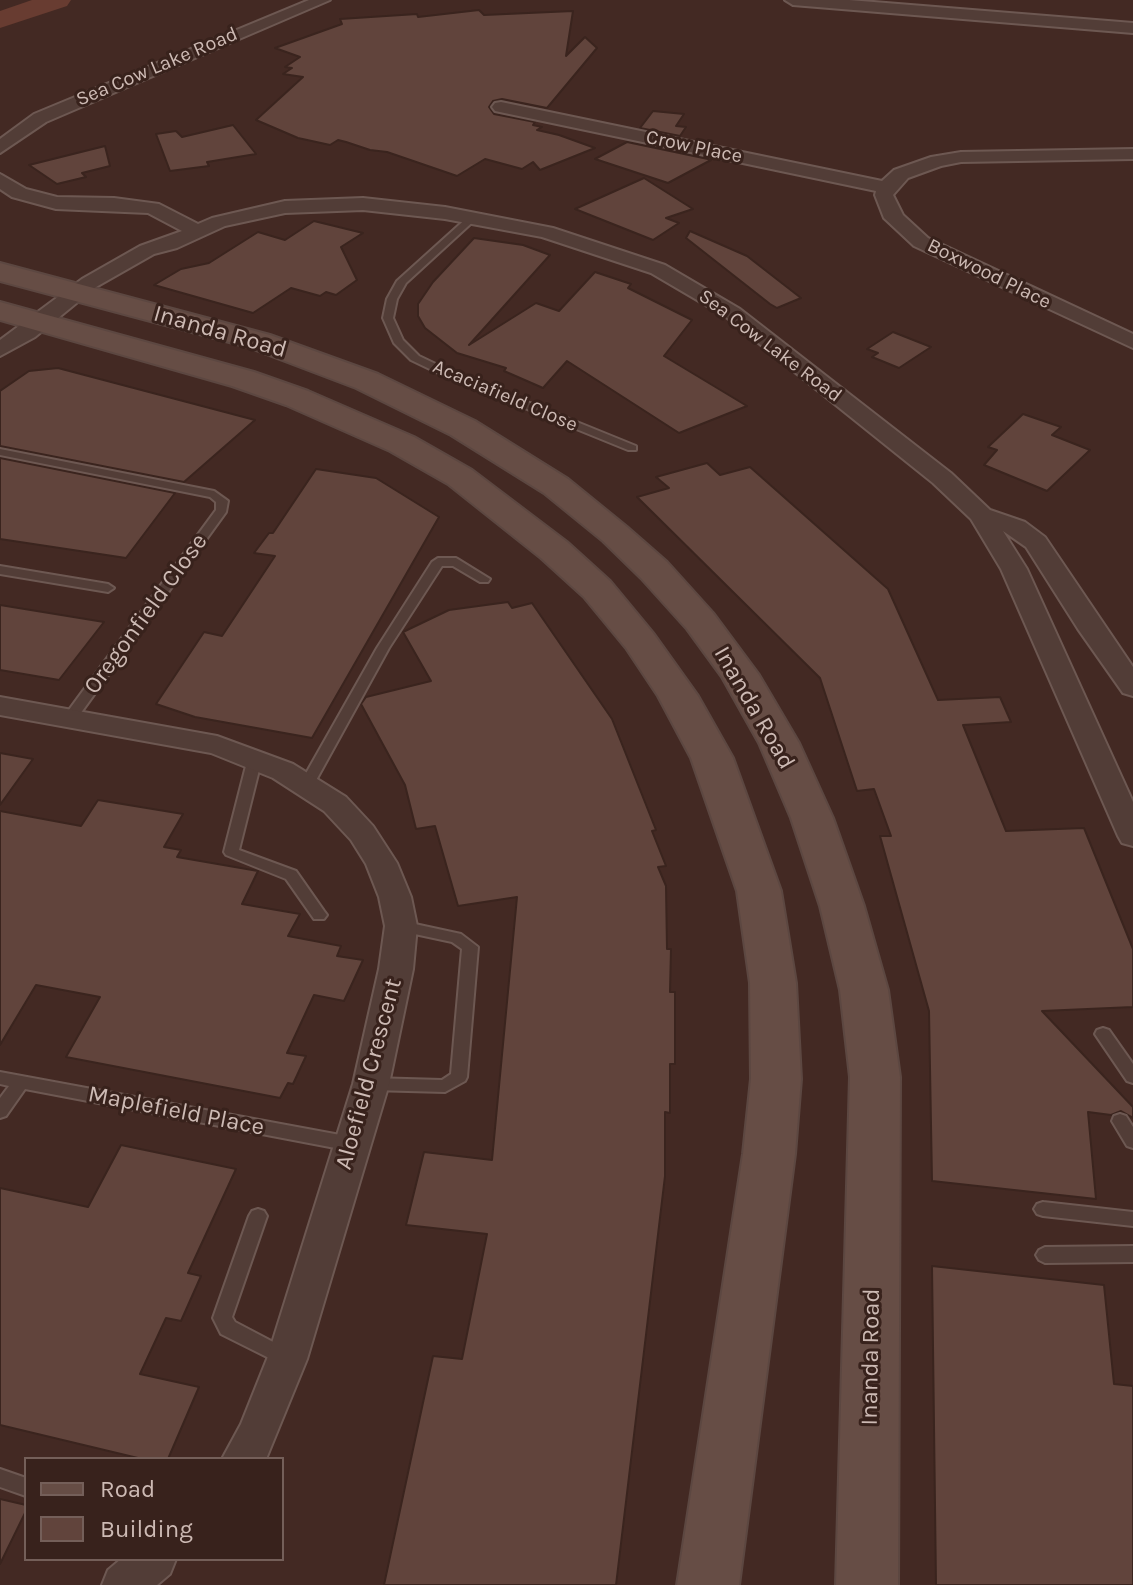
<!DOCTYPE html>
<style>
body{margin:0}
#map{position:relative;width:1133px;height:1585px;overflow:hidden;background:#432923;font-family:Karla,sans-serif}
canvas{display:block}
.legend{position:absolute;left:24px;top:1457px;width:260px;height:104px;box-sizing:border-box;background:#38221c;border:2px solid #745f59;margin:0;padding:10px 14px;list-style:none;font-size:24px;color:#cdbab4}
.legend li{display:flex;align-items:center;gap:16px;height:40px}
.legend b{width:40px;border:2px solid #745f59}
</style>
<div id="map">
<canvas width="1133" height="1585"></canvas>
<ul class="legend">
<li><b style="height:10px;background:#664d45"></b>Road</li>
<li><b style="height:22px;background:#61443c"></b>Building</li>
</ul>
</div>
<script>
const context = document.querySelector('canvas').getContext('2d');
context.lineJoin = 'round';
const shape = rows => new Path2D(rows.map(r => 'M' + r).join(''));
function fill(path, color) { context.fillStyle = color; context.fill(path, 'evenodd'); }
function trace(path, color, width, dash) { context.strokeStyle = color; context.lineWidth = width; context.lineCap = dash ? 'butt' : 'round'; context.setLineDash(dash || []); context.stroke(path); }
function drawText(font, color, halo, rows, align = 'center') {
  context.font = font + ' Karla,sans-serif'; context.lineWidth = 6; context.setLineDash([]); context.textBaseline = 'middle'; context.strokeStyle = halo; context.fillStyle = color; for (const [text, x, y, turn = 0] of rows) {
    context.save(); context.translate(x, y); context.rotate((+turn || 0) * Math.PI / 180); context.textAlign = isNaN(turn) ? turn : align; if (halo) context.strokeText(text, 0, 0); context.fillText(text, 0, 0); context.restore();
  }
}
fill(shape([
 [32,0,71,0,67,6,0,28,0,11,32,0]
]), '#683c31');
const building = shape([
 [479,10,484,15,573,11,566,56,585,37,597,48,547,108,502,99,493,101,489,107,494,114,535,122,533,125,542,127,537,130,559,135,595,148,540,170,533,162,522,169,485,159,457,176,387,152,370,150,346,142,338,140,330,145,298,138,256,120,303,77,283,74,292,68,285,67,300,57,275,48,342,24,340,19,417,14,418,17,479,10],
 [653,111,684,114,676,126,686,127,680,136,640,128,653,111],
 [233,125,256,154,207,162,209,166,170,171,156,134,176,131,182,137,233,125],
 [627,142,708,159,711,160,668,183,595,159,627,142],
 [105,146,110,166,82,173,86,177,57,184,29,165,105,146],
 [644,178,693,209,666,218,679,223,653,240,575,209,644,178],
 [314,221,363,233,341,247,357,280,336,295,326,292,320,296,291,288,253,313,154,285,181,269,209,263,258,232,285,240,314,221],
 [690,231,747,256,801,298,777,308,770,304,686,238,690,231],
 [474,238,523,245,550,255,469,345,536,303,559,311,595,272,631,284,628,288,692,320,664,356,747,406,679,433,567,361,543,388,504,371,506,368,457,353,425,328,418,316,418,304,433,282,474,238],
 [893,332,931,347,899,368,872,357,878,353,867,349,893,332],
 [58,368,255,420,184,482,0,446,0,391,29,371,58,368],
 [1023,414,1061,427,1052,435,1090,450,1047,491,984,465,997,450,988,447,1023,414],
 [0,458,175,493,126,558,0,539,0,458],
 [707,463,720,475,750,467,888,589,938,700,1000,697,1011,722,963,725,1006,831,1084,828,1133,949,1133,1007,1042,1011,1133,1107,1133,1118,1121,1111,1111,1115,1088,1112,1096,1199,932,1181,929,1011,880,836,891,836,874,789,857,791,820,678,637,497,669,488,656,477,707,463],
 [316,469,376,478,439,517,312,738,195,717,156,704,204,632,222,636,275,556,254,553,269,533,273,533,316,469],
 [508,602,512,608,532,603,612,719,656,830,652,831,666,866,658,867,666,886,667,949,671,949,670,992,675,992,675,1064,670,1064,670,1113,665,1112,665,1176,616,1585,384,1585,433,1356,462,1359,487,1234,406,1225,424,1152,492,1160,517,897,458,906,435,826,416,829,405,785,361,704,366,697,431,681,403,632,449,610,508,602],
 [0,605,104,622,59,680,0,670,0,605],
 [0,753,33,759,0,805,0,753],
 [98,800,183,814,164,847,181,850,177,857,258,871,242,904,300,914,288,936,341,946,337,956,363,960,344,1001,314,995,287,1053,306,1056,293,1084,288,1083,280,1098,66,1057,100,997,36,985,0,1045,0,811,81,826,98,800],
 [121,1145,236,1169,188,1273,201,1276,181,1321,166,1318,140,1374,199,1387,168,1459,142,1459,0,1425,0,1188,88,1207,121,1145],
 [932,1266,1104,1285,1114,1384,1133,1386,1133,1585,936,1585,932,1266],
 [0,1499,26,1505,26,1511,0,1564,0,1499]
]);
fill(building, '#61443c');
trace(building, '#3a241e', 2);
const service = shape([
 [469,216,477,218,406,283,397,299,393,318,403,340,419,356,444,368,636,446,636,450,628,450,436,372,411,360,394,343,383,318,387,299,397,281,469,216],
 [0,449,214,491,228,501,226,512,75,721,70,722,63,718,216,510,216,502,210,497,0,455,0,449],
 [456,558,490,579,488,582,480,582,453,566,442,566,389,648,314,784,307,789,302,787,300,784,377,648,432,562,438,558,456,558],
 [0,566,108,584,114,588,108,592,0,574,0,566],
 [255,754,262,758,239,850,296,871,324,911,327,915,324,919,314,919,286,879,226,855,224,852,248,758,255,754],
 [401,921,461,934,478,947,467,1077,465,1081,445,1092,371,1090,365,1089,363,1084,365,1079,371,1078,442,1080,451,1074,462,949,452,942,396,930,393,926,396,922,401,921],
 [1103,1028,1109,1030,1133,1064,1133,1083,1127,1081,1095,1034,1097,1030,1103,1028],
 [0,1072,351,1137,357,1139,360,1144,357,1149,351,1151,25,1089,6,1116,0,1118,0,1098,9,1086,0,1084,0,1072],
 [1120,1114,1126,1116,1133,1127,1133,1148,1127,1146,1112,1121,1114,1116,1120,1114],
 [1043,1202,1133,1212,1133,1226,1043,1216,1037,1214,1034,1209,1037,1204,1043,1202],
 [258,1209,264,1211,267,1216,232,1317,235,1322,294,1353,296,1359,294,1365,287,1367,221,1334,213,1318,249,1216,252,1211,258,1209],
 [1133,1246,1133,1262,1045,1263,1039,1260,1036,1255,1039,1250,1045,1247,1133,1246],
 [0,1469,26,1478,26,1496,0,1487,0,1469]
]);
const minor = shape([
 [309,0,330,0,46,122,0,153,0,139,34,114,309,0],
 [785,0,849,0,1133,23,1133,33,793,5,785,0],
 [501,102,882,181,894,170,931,157,961,152,1133,149,1133,159,961,162,941,166,908,178,893,195,903,215,928,238,1133,334,1133,348,914,246,884,218,875,195,876,191,495,111,492,107,495,103,501,102],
 [0,174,26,189,57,197,114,198,159,204,198,224,212,218,285,201,363,198,445,207,553,228,665,265,740,309,951,473,990,510,1025,522,1045,537,1133,667,1133,696,1123,693,1078,629,1026,547,1003,531,1027,569,1133,802,1133,846,1122,843,1118,836,1001,569,971,519,933,483,726,317,651,273,542,237,445,219,363,210,285,213,225,226,177,248,154,254,96,287,35,337,0,356,0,340,82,279,140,246,182,231,148,213,56,209,12,197,0,189,0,174],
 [0,697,217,736,293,764,346,797,373,826,397,863,411,897,417,926,413,969,389,1084,307,1359,266,1459,222,1459,241,1424,267,1359,353,1084,379,969,385,926,379,897,366,864,351,840,324,811,273,778,211,753,0,715,0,697],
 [121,1559,176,1559,170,1574,157,1585,102,1585,108,1570,121,1559]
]);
const secondary = shape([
 [0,263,270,335,378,374,475,421,568,479,627,527,667,562,713,613,759,675,799,743,833,818,864,906,888,990,900,1077,898,1585,836,1585,850,1077,840,990,820,906,791,818,759,743,722,677,687,629,641,578,603,541,544,493,451,435,356,388,248,347,0,281,0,263],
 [0,302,254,372,308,391,414,437,472,470,567,542,610,581,653,633,698,696,733,758,781,891,796,983,801,1079,795,1154,739,1585,677,1585,743,1154,751,1079,750,983,737,891,691,758,658,696,626,648,584,597,541,558,448,484,390,451,286,405,232,386,0,320,0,302]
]);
trace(service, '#6d5852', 4);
trace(minor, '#6d5852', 4);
trace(secondary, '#5c4741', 4);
fill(service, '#523d37');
fill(minor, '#523d37');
fill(secondary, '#664d45');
drawText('20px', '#cdbab4', '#38221c', [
 ["Sea Cow Lake Road",157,67,-23],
 ["Crow Place",694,147,12],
 ["Boxwood Place",989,274,26],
 ["Sea Cow Lake Road",770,346,37],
 ["Acaciafield Close",505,396,23]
]);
drawText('24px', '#cdbab4', '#38221c', [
 ["Inanda Road",220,332,16],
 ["Oregonfield Close",146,614,-54],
 ["Inanda Road",754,708,60],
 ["Aloefield Crescent",369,1074,-75],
 ["Maplefield Place",176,1111,11],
 ["Inanda Road",871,1357,-89]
]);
</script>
